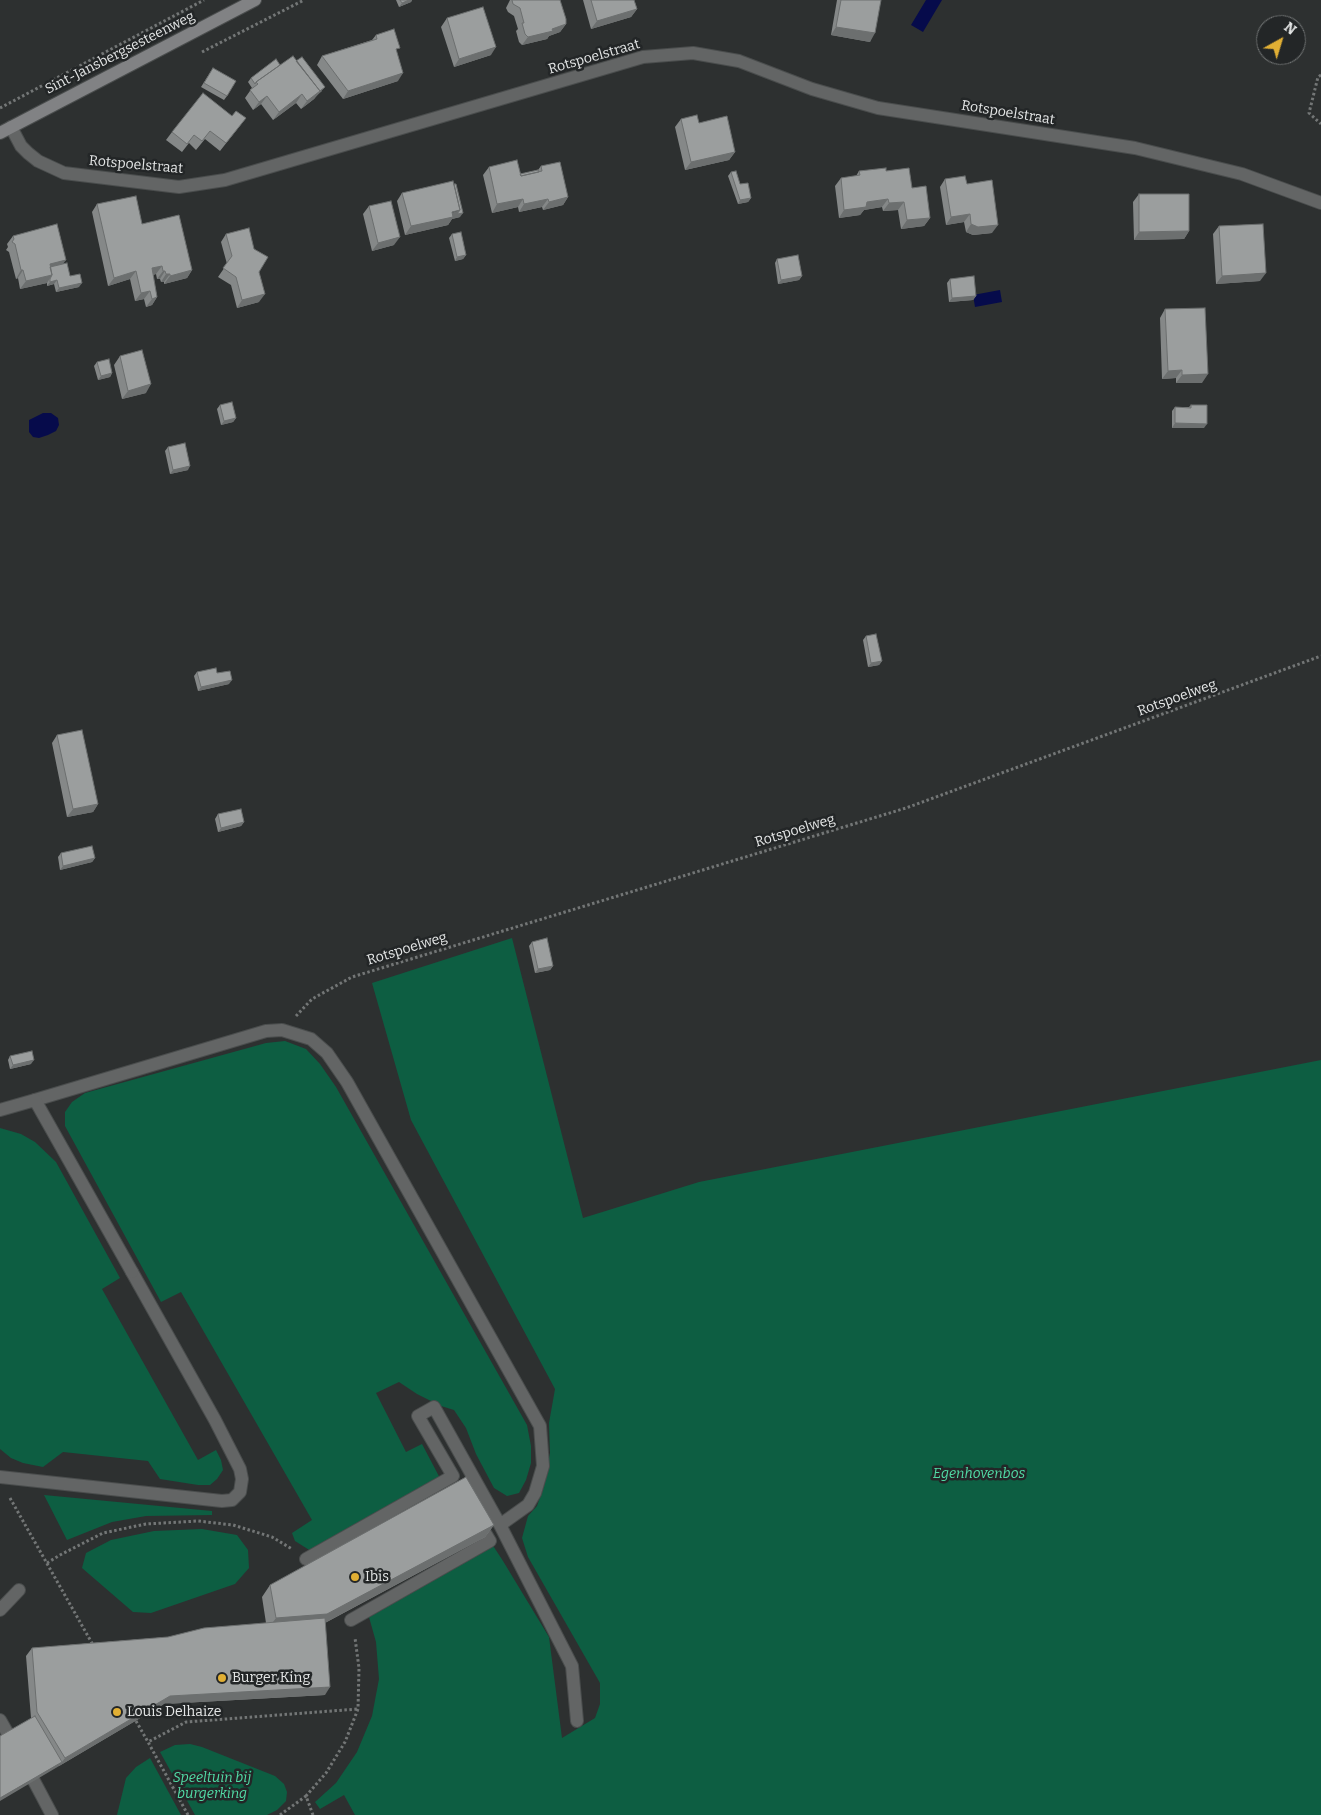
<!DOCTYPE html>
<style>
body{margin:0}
#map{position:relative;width:1321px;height:1815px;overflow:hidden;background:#2d3030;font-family:Bitter,serif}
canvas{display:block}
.north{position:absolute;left:1256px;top:15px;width:50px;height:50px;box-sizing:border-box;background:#232627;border:1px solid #707373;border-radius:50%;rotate:39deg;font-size:14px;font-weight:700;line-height:20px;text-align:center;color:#e4e6e6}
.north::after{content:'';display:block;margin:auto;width:18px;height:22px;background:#e1af34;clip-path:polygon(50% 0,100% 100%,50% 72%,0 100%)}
</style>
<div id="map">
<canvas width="1321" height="1815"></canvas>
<div class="north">N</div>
</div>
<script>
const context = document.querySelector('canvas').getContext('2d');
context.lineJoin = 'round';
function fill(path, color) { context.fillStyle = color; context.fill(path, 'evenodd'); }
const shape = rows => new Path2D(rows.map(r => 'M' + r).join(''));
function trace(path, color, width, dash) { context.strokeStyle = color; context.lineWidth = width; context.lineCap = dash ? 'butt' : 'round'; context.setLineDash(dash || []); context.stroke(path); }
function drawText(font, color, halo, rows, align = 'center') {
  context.font = font + ' Bitter,serif'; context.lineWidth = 5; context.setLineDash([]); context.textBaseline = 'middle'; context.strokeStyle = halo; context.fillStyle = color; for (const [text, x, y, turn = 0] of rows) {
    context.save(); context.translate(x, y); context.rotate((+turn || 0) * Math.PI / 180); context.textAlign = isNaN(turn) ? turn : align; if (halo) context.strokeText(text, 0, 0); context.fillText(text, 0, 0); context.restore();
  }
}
fill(shape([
 [512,938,583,1218,699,1182,1321,1060,1321,1815,355,1815,344,1795,320,1809,315,1802,336,1783,357,1752,372,1716,379,1679,376,1642,367,1610,490,1541,503,1561,549,1637,562,1738,595,1718,600,1704,600,1683,528,1557,522,1538,528,1516,537,1506,544,1486,550,1453,549,1423,555,1389,411,1120,372,983],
 [285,1041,306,1049,320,1064,336,1087,527,1425,531,1446,531,1463,526,1480,519,1493,507,1496,494,1488,476,1454,466,1428,454,1410,441,1406,417,1394,399,1382,376,1393,406,1452,422,1444,442,1482,322,1558,295,1541,292,1533,312,1520,181,1292,161,1302,65,1126,65,1112,72,1102,85,1093,266,1043],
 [0,1128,21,1134,35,1142,56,1162,120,1278,102,1289,198,1460,216,1450,221,1460,223,1470,217,1479,210,1485,198,1485,160,1479,148,1461,63,1452,43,1467,23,1463,11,1458,0,1449],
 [44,1495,212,1511,212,1515,146,1516,112,1522,67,1540],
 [202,1529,237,1535,248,1550,249,1568,235,1584,151,1613,133,1612,82,1568,86,1553,111,1540,154,1531],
 [190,1744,202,1747,275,1776,284,1784,287,1792,286,1801,277,1810,267,1815,195,1815,160,1752,175,1745],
 [150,1758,181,1815,117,1815,126,1778,136,1767]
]), '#0d5e42');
fill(shape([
 [926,0,942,0,923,32,911,25],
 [1000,290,1002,302,975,307,973,295],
 [43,413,51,413,58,418,59,425,56,431,48,435,39,438,33,437,29,432,29,420]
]), '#060b4b');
const service = shape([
 [35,1100,266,1031,282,1030,311,1039,327,1053,347,1082,540,1426,543,1466,535,1493,528,1505,500,1525],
 [0,1477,222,1501,232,1500,240,1492,242,1479,240,1469,215,1420,132,1272],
 [306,1559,453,1476,418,1416,434,1407,500,1525,572,1666,577,1721],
 [0,1610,19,1590],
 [351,1620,490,1541,478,1521],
 [0,1720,8,1734],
 [34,1781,52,1815]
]);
const minor = shape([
 [11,127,21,146,28,153,38,161,64,173,179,187,225,180,643,57,693,53,739,61,812,89,878,108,1135,148,1242,174,1321,203],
 [0,1110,35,1100,132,1272]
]);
const secondary = shape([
 [0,133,255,0]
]);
trace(service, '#4a4d4d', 14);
trace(minor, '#4a4d4d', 14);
trace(secondary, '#4a4d4d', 14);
trace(shape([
 [202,52,304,0],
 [1321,75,1318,77,1309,113,1321,124],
 [0,108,204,0],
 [296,1016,312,999,352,977,906,808,1321,656],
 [10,1498,93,1645],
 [47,1563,60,1555,103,1533,146,1524,198,1521,233,1525,272,1537,292,1549],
 [136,1721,148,1742],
 [188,1815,148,1742,186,1722,358,1709],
 [280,1815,306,1796],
 [313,1815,306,1796,326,1773,345,1742,358,1709,359,1668,355,1638]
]), '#737676', 3, [2.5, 2.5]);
trace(service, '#636565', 12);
trace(minor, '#636565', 12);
trace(secondary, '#818284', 12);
fill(shape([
 [396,0,412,0,411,2,399,7],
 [510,0,560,0,566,24,560,32,549,36,547,39,522,45,519,42,516,31,518,29,514,16,508,12,506,8],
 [583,0,634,0,637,9,631,17,591,29],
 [837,0,881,0,870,42,831,35],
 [447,18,491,55,454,67,441,27],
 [376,35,397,52,398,81,343,99,317,65,322,56,372,40],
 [280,65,322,91,317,95,314,99,301,109,296,103,273,120,261,104,253,110,245,98,252,88,248,82,251,78],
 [213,68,227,96,224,100,201,87],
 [232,116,246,118,220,151,205,139,196,150,189,143,182,152,166,140,172,132],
 [681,119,699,123,735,152,729,160,685,170,675,127],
 [541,166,568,197,563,205,543,210,542,207,519,212,518,207,492,213,483,175,489,167,520,174,538,170],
 [859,171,886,171,912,188,930,218,924,226,901,229,898,210,883,211,882,207,864,210,860,215,839,218,835,186,841,178,856,176],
 [731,172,740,184,751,198,748,202,738,204,728,176],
 [945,179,967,184,992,233,973,235,966,232,964,222,946,225,940,187],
 [402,193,460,217,452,219,448,225,405,235,397,201],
 [1139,194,1189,231,1184,239,1134,240,1133,202],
 [97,204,142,224,192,270,187,278,164,284,164,282,161,282,160,279,157,279,156,274,153,275,157,297,152,305,146,307,144,299,135,301,130,279,108,286,92,212],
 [369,206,394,245,372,251,363,214],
 [1219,226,1260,281,1216,284,1213,234],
 [226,234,259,272,259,302,237,308,231,285,218,277,227,264,221,242],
 [452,234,466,255,463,259,455,261,449,238],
 [13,236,63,264,70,276,79,287,56,292,54,284,47,286,47,283,20,289,18,278,16,279,9,252,6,250,8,247,7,244],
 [777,259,802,276,799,280,778,284,775,263],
 [950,279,976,296,973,300,949,302,947,283],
 [1165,309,1202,383,1176,383,1176,378,1162,379,1160,318],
 [120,356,146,393,122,399,114,365],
 [97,362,112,373,110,377,98,380,94,366],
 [220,405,236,418,233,422,221,425,217,409],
 [1191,405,1204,428,1172,428,1172,411,1175,407,1189,407],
 [168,447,188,470,170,474,165,451],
 [866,636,882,661,879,665,868,667,863,640],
 [197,672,217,673,229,684,198,691,194,676],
 [57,735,98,804,93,812,67,817,52,743],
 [218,814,244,822,241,826,218,832,215,819],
 [61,853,95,858,92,862,60,870,58,857],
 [532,942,553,966,550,970,535,973,529,946],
 [10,1056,31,1064,10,1069,8,1060],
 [494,1525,485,1537,325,1623,325,1695,164,1704,59,1766,31,1718,26,1656,32,1648,168,1637,266,1623,262,1597,270,1585]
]), '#858888');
fill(shape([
 [409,0,412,0,411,2,399,7,402,3],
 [637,9,631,17,591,29,597,21],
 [566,24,560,32,549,36,547,39,522,45,528,37],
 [836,27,875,33,870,42,831,35],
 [496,47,491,55,454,67,459,59],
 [403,73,398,81,343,99,348,91],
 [325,87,314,99,301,109,307,101],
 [302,94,296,103,273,120,279,112],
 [267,96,261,104,253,110,259,102],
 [735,152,729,160,685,170,691,162],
 [568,197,563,205,543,210,549,202],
 [751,198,748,202,738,204,740,200],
 [523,199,518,207,492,213,497,204],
 [548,199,542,207,519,212,524,204],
 [888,199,882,207,864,210,860,215,839,218,844,210,867,202],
 [904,202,898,210,883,211,889,203],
 [460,210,463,213,460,217,452,219,448,225,405,235,411,226],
 [970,214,964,222,946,225,951,217],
 [930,218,924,226,901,229,907,220],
 [971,224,998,225,992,233,973,235,966,232],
 [1189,231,1184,239,1134,240,1139,232],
 [400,237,394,245,372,251,378,243],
 [466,255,463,259,455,261,457,257],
 [66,260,60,268,48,271,50,264],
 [162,266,156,274,147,276,152,268],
 [21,270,23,270,18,278,16,279],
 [192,270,187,278,164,284,170,276],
 [136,271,130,279,108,286,114,278],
 [163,271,165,271,160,279,157,279],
 [1266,273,1260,281,1216,284,1222,276],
 [166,274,170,274,164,282,161,282],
 [52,275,47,283,20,289,26,281],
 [802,276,799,280,778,284,781,280],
 [57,280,54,284,47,286,50,282],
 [82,283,79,287,56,292,59,288],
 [150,291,144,299,135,301,141,293],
 [265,294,259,302,237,308,242,300],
 [976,296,973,300,949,302,952,298],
 [157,297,152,305,146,307,152,299],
 [1182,370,1176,378,1162,379,1168,371],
 [112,373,110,377,98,380,101,376],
 [1208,374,1202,383,1176,383,1182,375],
 [151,384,146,393,122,399,128,391],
 [236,418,233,422,221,425,224,421],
 [1175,423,1207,424,1204,428,1172,428],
 [190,466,188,470,170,474,173,470],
 [882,661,879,665,868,667,871,663],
 [232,680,229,684,198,691,201,687],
 [98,804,93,812,67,817,73,809],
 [244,822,241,826,218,832,221,828],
 [95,858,92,862,60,870,63,866],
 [553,966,550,970,535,973,538,969],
 [34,1060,31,1064,10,1069,13,1065],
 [494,1525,485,1537,319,1626,267,1630,276,1618],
 [330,1687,325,1695,164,1704,0,1801,0,1798,62,1762,65,1758,170,1696]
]), '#6c6f6f');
const building = shape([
 [400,0,409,0,402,3,400,0],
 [512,0,560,0,566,19,566,24,552,29,553,31,528,37,525,34,522,23,524,23,520,8,513,4,512,0],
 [591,0,634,0,637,9,597,21,591,0],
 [841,0,881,0,875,33,836,27,841,0],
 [483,7,496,47,459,59,447,18,483,7],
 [394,29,400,48,396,49,403,73,348,91,322,56,377,39,376,35,394,29],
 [293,56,320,91,307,101,302,94,279,112,267,96,259,102,250,90,258,84,256,82,293,56],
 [302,57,325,87,320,91,296,61,302,57],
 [276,59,280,65,256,82,255,84,251,78,276,59],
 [213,68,236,81,227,96,204,83,213,68],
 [203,93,232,116,236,111,246,118,226,143,210,131,202,141,194,135,187,144,172,132,203,93],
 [697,115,699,123,727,116,735,152,691,162,681,119,697,115],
 [517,160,521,176,542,171,541,166,560,162,568,197,549,202,548,199,524,204,523,199,497,204,489,167,517,160],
 [886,168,886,171,909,168,912,188,926,186,930,218,907,220,904,202,889,203,888,199,867,202,866,207,844,210,841,178,860,175,859,171,886,168],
 [538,170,539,172,521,176,520,174,538,170],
 [736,171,740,184,748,183,751,198,740,200,731,172,736,171],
 [965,176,967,184,992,180,998,225,978,227,971,224,970,214,951,217,945,179,965,176],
 [453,181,460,210,452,212,453,217,411,226,402,193,453,181],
 [454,184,456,184,463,213,457,214,460,210,454,184],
 [1139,194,1189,194,1189,231,1139,232,1139,194],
 [136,196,142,224,179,215,192,270,170,276,170,274,166,274,165,271,163,271,162,266,152,268,157,297,152,299,150,291,141,293,136,271,114,278,97,204,136,196],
 [391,201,400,237,378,243,369,206,391,201],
 [57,224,66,260,50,264,52,275,26,281,23,270,21,270,15,244,12,242,14,239,13,236,57,224],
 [1263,224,1266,273,1222,276,1219,226,1263,224],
 [249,228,254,249,268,257,259,272,265,294,242,300,236,277,223,268,232,256,226,234,249,228],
 [461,232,466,255,457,257,452,234,461,232],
 [798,255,802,276,781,280,777,259,798,255],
 [67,263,70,276,80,274,82,283,59,288,57,280,50,282,50,279,52,275,50,267,67,263],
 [974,276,976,296,952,298,950,279,974,276],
 [1205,308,1208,374,1182,375,1182,370,1168,371,1165,309,1205,308],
 [142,350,151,384,128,391,120,356,142,350],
 [109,359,112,373,101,376,97,362,109,359],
 [232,402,236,418,224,421,220,405,232,402],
 [1191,405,1207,405,1207,424,1175,423,1175,407,1191,408,1191,405],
 [185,443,190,466,173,470,168,447,185,443],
 [876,634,882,661,871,663,866,636,876,634],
 [216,668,217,673,230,671,232,680,201,687,197,672,216,668],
 [82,730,98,804,73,809,57,735,82,730],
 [241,809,244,822,221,828,218,814,241,809],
 [92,846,95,858,63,866,61,853,92,846],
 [547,938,553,966,538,969,532,942,547,938],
 [32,1051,34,1060,13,1065,10,1056,32,1051],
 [466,1477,494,1525,327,1614,276,1618,270,1585,466,1477],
 [325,1618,330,1687,170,1696,65,1758,37,1712,32,1648,168,1637,204,1628,325,1618],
 [35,1716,62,1762,0,1798,0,1736,35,1716]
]);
fill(building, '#9b9e9e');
trace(building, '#6c6f6f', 1);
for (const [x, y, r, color] of [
 [355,1577,5,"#e1af34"],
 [222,1678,5,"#e1af34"],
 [117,1712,5,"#e1af34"]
]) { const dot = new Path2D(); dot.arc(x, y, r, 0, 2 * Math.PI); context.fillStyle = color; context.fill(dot); trace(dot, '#232627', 2); }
drawText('14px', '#e4e6e6', '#232627', [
 ["Sint-Jansbergsesteenweg",120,53,-27],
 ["Rotspoelstraat",594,57,-16],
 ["Rotspoelstraat",1008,113,9],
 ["Rotspoelstraat",136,165,5],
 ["Rotspoelweg",1177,698,-20],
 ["Rotspoelweg",795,831,-17],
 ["Rotspoelweg",407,949,-17]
]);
drawText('italic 14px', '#51dca6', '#232627', [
 ["Egenhovenbos",979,1474],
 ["Speeltuin bij",212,1778],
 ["burgerking",212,1794]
]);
drawText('14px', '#e4e6e6', '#232627', [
 ["Ibis",365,1577],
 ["Burger King",232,1678],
 ["Louis Delhaize",127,1712]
], 'left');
</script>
